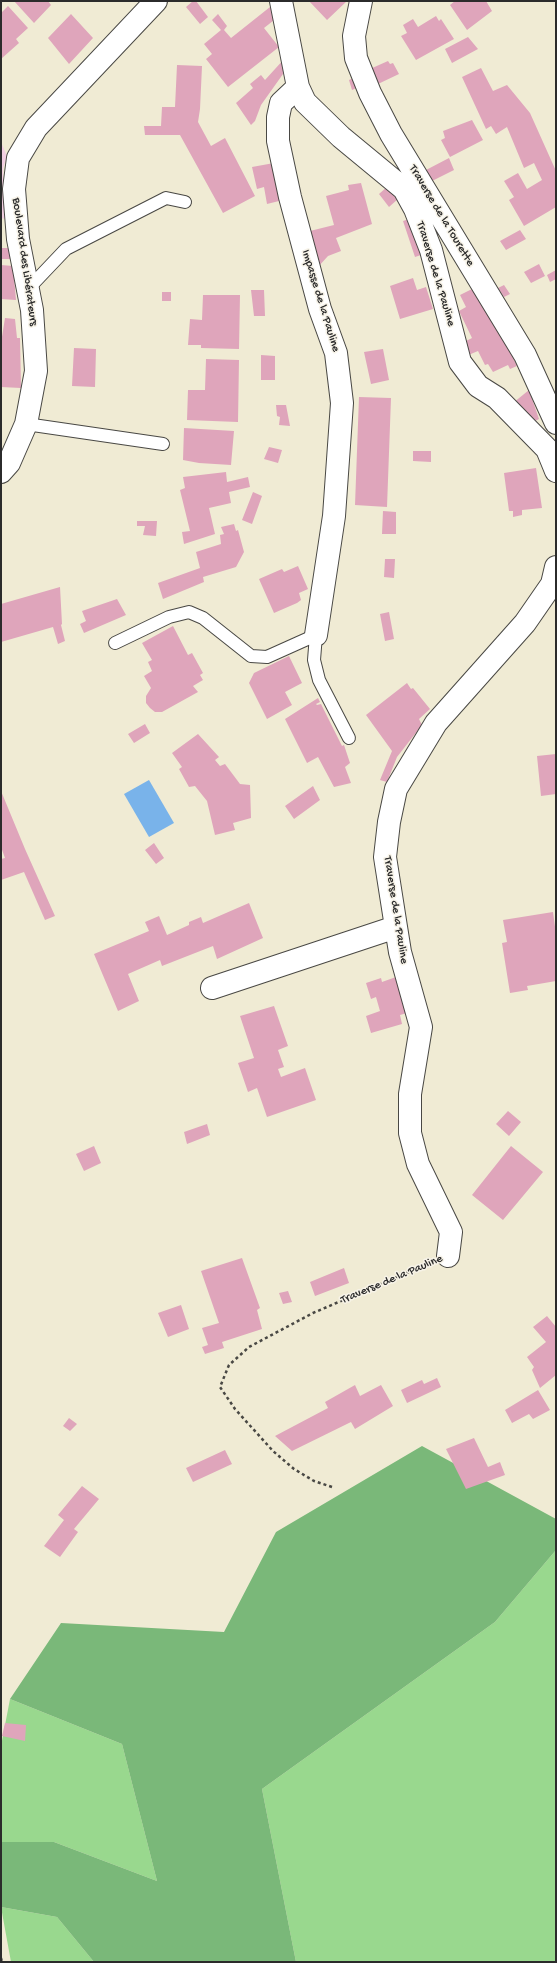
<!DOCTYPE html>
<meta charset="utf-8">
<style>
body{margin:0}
#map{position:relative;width:557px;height:1963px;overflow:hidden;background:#f0ebd4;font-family:"Gochi Hand",sans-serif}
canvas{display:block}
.frame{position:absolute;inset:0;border:2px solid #2b2b2b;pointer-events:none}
</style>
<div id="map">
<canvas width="557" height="1963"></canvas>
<div class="frame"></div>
</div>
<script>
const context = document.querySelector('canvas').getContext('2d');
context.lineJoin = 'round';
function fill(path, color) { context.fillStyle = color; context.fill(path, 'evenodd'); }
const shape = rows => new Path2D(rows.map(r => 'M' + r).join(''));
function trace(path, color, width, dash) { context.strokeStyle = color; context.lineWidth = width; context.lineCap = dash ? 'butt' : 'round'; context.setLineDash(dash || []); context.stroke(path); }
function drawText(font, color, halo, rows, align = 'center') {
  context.font = font + ' "Gochi Hand",sans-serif'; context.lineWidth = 3; context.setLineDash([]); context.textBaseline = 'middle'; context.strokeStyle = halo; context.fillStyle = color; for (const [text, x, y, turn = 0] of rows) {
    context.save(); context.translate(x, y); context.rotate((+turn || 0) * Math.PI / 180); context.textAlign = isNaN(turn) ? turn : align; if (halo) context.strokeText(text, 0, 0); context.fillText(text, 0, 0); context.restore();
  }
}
fill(shape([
 [1,142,7,156,3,169,5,219,1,218]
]), '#f2cfe1');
fill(shape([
 [556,1550,556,1962,296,1962,262,1789,495,1622],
 [10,1699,122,1744,157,1881,54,1842,1,1842,1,1746],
 [1,1907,57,1917,94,1962,11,1962]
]), '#99d88e');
fill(shape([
 [422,1446,556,1519,556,1550,495,1622,262,1789,296,1962,94,1962,57,1917,1,1907,1,1842,54,1842,157,1881,122,1744,10,1699,61,1623,224,1632,276,1532]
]), '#7ab879');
fill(shape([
 [149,780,174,823,149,837,124,794]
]), '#79b3ea');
fill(shape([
 [14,1,48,1,51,5,34,23],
 [193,1,196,1,208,17,200,24,186,7],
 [309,1,347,1,327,20],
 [455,1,486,1,492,11,467,30,450,5],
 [8,6,28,28,16,39,19,43,1,59,1,13],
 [270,7,278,17,264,28,279,47,228,87,206,59,212,54,204,44,221,30,212,20,218,14,227,26,224,30,231,38],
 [71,14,93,38,69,64,48,38],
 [436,16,439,21,441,19,454,39,416,60,401,36,407,33,403,25,413,19,418,27],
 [468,37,478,49,452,63,445,49],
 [285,58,283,74,261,105,255,121,251,125,236,103,253,88,250,84,261,75,265,80],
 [388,61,390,64,393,63,399,74,378,84,370,69],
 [177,65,202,66,200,109,198,122,211,146,225,138,255,196,223,213,180,135,145,135,144,126,161,126,162,107,175,107],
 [481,68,493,91,507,85,530,113,556,171,556,207,524,226,509,200,514,197,504,181,518,173,527,189,542,180,534,163,524,168,507,127,496,134,491,126,486,129,462,77],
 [358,76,361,86,352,90,349,80],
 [472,120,483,140,450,157,441,140,445,138,443,131],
 [449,158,454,170,432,181,426,170],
 [274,163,283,200,267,204,264,187,257,189,252,167],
 [361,183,372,224,336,238,341,251,328,256,318,267,310,231,334,225,326,196,349,190,348,185],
 [387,187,398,199,389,207,379,194],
 [412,218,424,254,415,257,403,221],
 [520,230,526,239,506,250,500,241],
 [1,248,9,248,11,259,1,259],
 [539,264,545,276,531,283,524,272],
 [1,265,13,266,16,300,1,299],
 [556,270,556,279,550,282,547,275],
 [413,278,417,290,426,287,433,309,400,319,390,286],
 [504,285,510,294,504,297,498,288],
 [472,289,511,353,517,366,510,369,508,365,493,372,488,364,485,365,478,351,466,356,460,344,472,338,459,311,466,307,460,295],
 [251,290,264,290,265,316,254,316],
 [162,292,171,292,171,301,162,301],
 [203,295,240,295,239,349,201,348,201,345,188,345,190,319,202,320],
 [5,318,15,319,17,338,20,338,21,388,1,387,1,343],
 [74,348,96,349,95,387,72,386],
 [383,349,389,380,371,384,364,352],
 [261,355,275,356,275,380,261,380],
 [206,359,239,360,238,422,187,420,188,390,205,390],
 [529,390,539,419,533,422,513,403],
 [359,397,391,398,387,507,355,505],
 [276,405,286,405,290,426,279,425,280,417,277,416],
 [184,428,234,431,231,465,199,463,183,460],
 [269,447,282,450,278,463,264,459],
 [413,451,431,451,431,462,413,461],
 [536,468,542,508,522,510,522,515,513,517,513,511,509,511,504,473],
 [226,472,227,482,248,477,250,487,229,492,231,503,209,508,215,534,184,544,182,532,190,531,180,490,185,488,183,477],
 [253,492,262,496,252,524,242,520],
 [383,511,396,512,396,534,382,534],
 [137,521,157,521,156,536,143,535,145,526,137,526],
 [234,524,236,531,238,530,244,552,236,567,203,577,204,582,163,599,158,583,200,568,196,552,221,544,220,535,224,534,221,527],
 [385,559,395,559,394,578,384,577],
 [298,566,308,589,299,593,301,600,297,603,274,613,259,579,282,569,284,572],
 [60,587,62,624,61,625,65,641,58,644,53,627,1,642,1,604],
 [117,599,126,615,84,633,80,624,86,621,82,611],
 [389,612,394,639,385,641,380,614],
 [173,626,188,655,192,653,203,673,200,675,203,680,193,686,198,692,162,712,155,712,150,708,146,703,146,696,151,688,144,676,152,671,148,662,152,660,142,643],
 [289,656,302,683,285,692,292,705,267,719,249,683,254,673],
 [407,683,411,689,413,688,430,709,419,719,422,725,397,757,387,782,380,780,392,751,366,715],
 [318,698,320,702,316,704,317,705,321,704,342,746,344,745,350,763,345,767,351,783,334,787,318,757,307,763,285,719],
 [145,724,150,733,134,743,128,734],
 [198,734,219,757,215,760,220,766,225,764,240,784,250,785,251,818,233,823,235,830,215,835,207,801,195,786,189,787,179,769,182,767,172,753],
 [556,754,556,794,541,796,537,756],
 [313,786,320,800,294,819,285,806],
 [1,791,25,849,55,916,45,920,24,872,1,880,1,859,5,858,1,847],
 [154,843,164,858,156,864,145,850],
 [249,903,263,938,217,959,213,946,162,966,160,960,128,974,139,1001,118,1011,94,954,149,931,145,922,159,916,167,935,189,925,189,922,201,917,203,923],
 [553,912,556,934,556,981,527,986,528,990,510,993,502,943,507,942,503,920],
 [396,977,407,1013,400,1015,402,1024,371,1033,366,1016,380,1011,376,997,371,999,366,983,381,978,382,982],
 [274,1006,288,1046,278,1050,284,1067,278,1069,281,1077,305,1068,316,1100,267,1117,257,1088,248,1092,238,1063,254,1058,240,1016],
 [508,1111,521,1122,509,1136,496,1124],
 [207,1124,210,1135,187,1144,184,1132],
 [94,1146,101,1163,84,1171,76,1154],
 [511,1146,543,1172,503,1220,472,1195],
 [242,1258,260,1308,257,1310,262,1329,222,1342,224,1348,205,1354,202,1347,208,1345,202,1328,219,1323,201,1271],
 [344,1268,349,1283,315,1296,310,1282],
 [288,1291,292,1302,283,1304,279,1293],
 [181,1305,189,1329,168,1337,158,1313],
 [547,1316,556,1327,556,1375,540,1388,532,1370,534,1367,527,1357,546,1342,533,1327],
 [437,1378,441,1387,407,1403,401,1390,422,1380,424,1384],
 [355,1385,360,1396,381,1385,393,1406,355,1429,351,1422,292,1451,275,1436,328,1408,325,1402],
 [538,1390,550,1410,533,1419,529,1414,512,1423,505,1410],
 [69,1418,77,1424,70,1431,63,1426],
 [474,1438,488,1467,500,1462,505,1475,466,1489,446,1449],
 [225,1450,232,1464,193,1482,186,1468],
 [82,1486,99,1499,74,1529,78,1532,60,1557,44,1546,64,1520,58,1515],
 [5,1723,26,1725,25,1741,2,1736]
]), '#dfa5bb');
const service = shape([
 [28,289,66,249,166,198,185,202],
 [26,424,163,444],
 [115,643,169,617,189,612,203,618,251,656,267,657,316,635,314,660,319,680,349,738]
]);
const minor = shape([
 [281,1,298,87,281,103,278,117,278,141,290,197,320,309,336,353,342,403,334,516,316,635],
 [361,1,354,36,356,58,370,93,391,134,525,355,556,423],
 [298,87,305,102,341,137,404,189,415,209,431,250,460,362,478,386,497,398,547,449,556,471],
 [212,988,396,927],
 [448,1256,451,1232,418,1164,410,1133,410,1094,421,1027,400,952,396,927,385,857,389,822,396,789,436,723,525,623,552,584,556,567]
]);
const tertiary = shape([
 [1,472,9,463,26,424,36,371,32,310,18,239,14,189,18,158,36,128,156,1]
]);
trace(service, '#494844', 14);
trace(minor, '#494844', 24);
trace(tertiary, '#494844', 24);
trace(shape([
 [332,1487,314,1481,294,1469,273,1451,235,1409,220,1387,229,1365,249,1347,313,1313,425,1265],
 [1,1958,2,1962]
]), '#494844', 2.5, [3, 3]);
trace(service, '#fff', 12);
trace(minor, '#fff', 22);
trace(tertiary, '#fff', 22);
drawText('12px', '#2b2b2b', '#f7f3e8', [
 ["Traverse de la Tourette",441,216,59],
 ["Boulevard des Libérateurs",24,262,82],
 ["Traverse de la Pauline",435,274,73],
 ["Impasse de la Pauline",320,301,73],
 ["Traverse de la Pauline",395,910,81],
 ["Traverse de la Pauline",392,1280,-23]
]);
</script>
